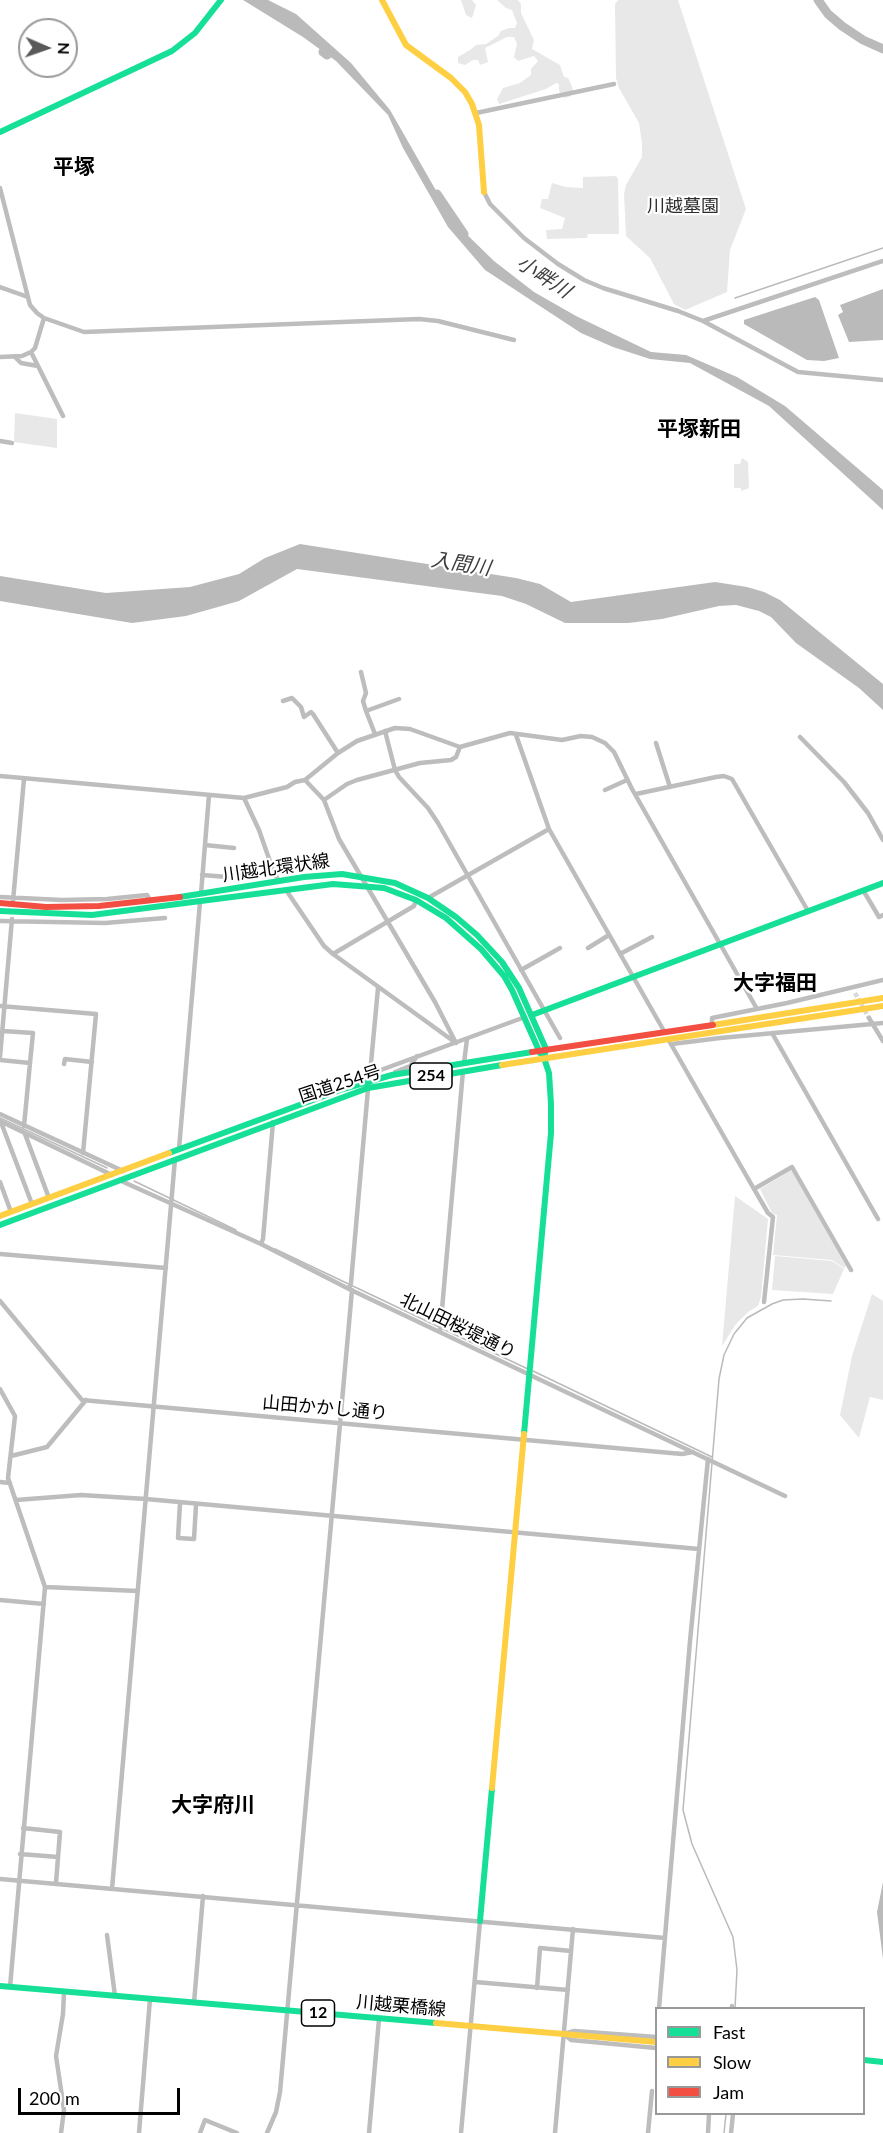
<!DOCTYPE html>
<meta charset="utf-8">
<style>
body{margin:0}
#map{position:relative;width:883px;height:2133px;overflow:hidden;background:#fff;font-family:Lato,sans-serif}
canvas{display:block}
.legend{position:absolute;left:655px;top:2007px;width:210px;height:108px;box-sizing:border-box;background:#fff;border:2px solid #999;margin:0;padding:8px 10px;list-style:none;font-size:18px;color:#000}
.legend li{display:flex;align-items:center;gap:12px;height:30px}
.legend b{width:30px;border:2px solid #999}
.north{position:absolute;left:18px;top:18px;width:60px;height:60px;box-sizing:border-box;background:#fff;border:2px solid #999;border-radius:50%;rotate:92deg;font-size:16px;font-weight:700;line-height:24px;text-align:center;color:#000}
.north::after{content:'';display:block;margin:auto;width:21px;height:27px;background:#595959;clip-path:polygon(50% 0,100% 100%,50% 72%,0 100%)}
.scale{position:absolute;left:18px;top:2088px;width:162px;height:27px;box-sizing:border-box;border:3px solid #000;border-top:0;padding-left:8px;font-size:18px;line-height:21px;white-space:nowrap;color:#000;-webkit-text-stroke:4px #fff;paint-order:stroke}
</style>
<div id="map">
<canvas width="883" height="2133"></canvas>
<ul class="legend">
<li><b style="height:8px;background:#16e098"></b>Fast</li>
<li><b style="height:8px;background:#ffcf43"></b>Slow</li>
<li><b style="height:8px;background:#f24e42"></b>Jam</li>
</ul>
<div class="north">N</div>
<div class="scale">200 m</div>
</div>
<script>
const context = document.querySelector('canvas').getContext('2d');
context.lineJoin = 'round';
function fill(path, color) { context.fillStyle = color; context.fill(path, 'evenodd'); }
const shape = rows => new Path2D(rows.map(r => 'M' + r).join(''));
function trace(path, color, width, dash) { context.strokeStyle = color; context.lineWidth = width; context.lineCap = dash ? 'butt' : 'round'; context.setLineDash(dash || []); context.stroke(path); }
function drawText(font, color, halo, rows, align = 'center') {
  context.font = font + ' Lato,"Noto Sans JP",sans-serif'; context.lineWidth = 4.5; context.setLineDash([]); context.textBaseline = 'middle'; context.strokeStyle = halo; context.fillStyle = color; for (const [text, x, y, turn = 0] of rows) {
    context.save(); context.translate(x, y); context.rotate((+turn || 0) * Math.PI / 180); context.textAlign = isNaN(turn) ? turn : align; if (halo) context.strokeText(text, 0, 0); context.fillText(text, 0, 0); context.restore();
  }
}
fill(shape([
 [461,0,472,0,476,5,472,18,466,15],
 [497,0,518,0,521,4,521,13,534,40,532,49,560,65,564,77,568,78,571,84,573,90,571,96,565,98,559,91,559,84,556,83,546,89,499,104,497,99,503,88,520,83,531,75,531,69,538,61,534,56,518,61,514,57,517,44,514,37,507,37,485,48,488,62,480,65,478,60,473,60,465,65,458,63,458,57,470,50,476,45,486,44,498,36,501,31,509,28,515,28,517,23,512,10,506,8],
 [618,0,678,0,746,209,730,250,727,292,685,310,674,304,650,258,626,236,624,194,626,185,642,157,642,143,639,123,619,88,616,78,615,4],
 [616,176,618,179,619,234,588,234,587,238,547,239,546,230,562,229,565,218,540,208,542,199,548,199,552,183,566,187,583,188,583,177],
 [15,413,57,419,57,448,14,442],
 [742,458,748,462,749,488,741,491,741,488,734,488,734,464,740,464],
 [790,1171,792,1171,846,1266,844,1268,832,1260,773,1255,777,1215,772,1213,760,1189],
 [735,1196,768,1219,761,1297,758,1306,748,1312,736,1324,722,1346],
 [775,1256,832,1261,844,1269,833,1294,772,1290],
 [872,1294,883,1301,883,1400,870,1397,859,1438,840,1415,852,1356]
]), '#e8e8e8');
fill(shape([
 [243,0,268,0,296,14,351,63,390,110,454,222,494,261,534,292,576,316,651,352,686,355,737,377,785,406,883,490,883,510,769,406,690,363,650,359,613,347,581,333,485,270,448,227,403,148,388,115,336,61,303,37],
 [883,289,883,340,849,342,838,315,843,312,840,305],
 [815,297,819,300,839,358,824,361,807,360,744,324,744,320],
 [300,544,516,578,540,584,571,602,715,582,747,587,764,592,780,600,883,684,883,710,859,688,796,643,771,617,759,611,736,605,719,606,662,619,628,623,565,623,526,604,502,596,297,569,239,601,186,616,132,623,0,601,0,576,106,593,190,587,239,574,265,558],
 [883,1882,883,1959,877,1912]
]), '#bababa');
trace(shape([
 [735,298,883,248],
 [0,1118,107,1168],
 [134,1181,236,1230],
 [275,1249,439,1327],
 [443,1329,528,1369],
 [533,1371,712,1457],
 [735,2008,737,1970,733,1937,692,1844,683,1810,719,1379,724,1355,734,1334,747,1318,772,1304,783,1300,803,1299,831,1301],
 [724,2133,726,2114]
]), '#bababa', 1.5);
trace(shape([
 [818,0,828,14,842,26,863,40,883,49],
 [323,52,327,55],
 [437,194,464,234]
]), '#bababa', 9);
trace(shape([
 [855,993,869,1018]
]), '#d9d9d9', 4.5, [4.5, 2]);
trace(shape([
 [476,113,614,84],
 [0,188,30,305,37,313,44,318,84,332,419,319,438,321,514,340],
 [484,192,490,204,524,238,558,264,584,280,603,288,678,311,703,321,798,372,883,380],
 [0,287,28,297],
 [703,321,883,261],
 [31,352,63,416],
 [0,357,22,356,31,352,35,348,44,318],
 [15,357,21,363,38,366],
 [0,441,12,443],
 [361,672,366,693,363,701,366,711],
 [283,701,292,698,301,707,304,717,311,712,313,714,338,753],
 [385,731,395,770,399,777,428,808,438,823,560,1038],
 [375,734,366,711,399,699],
 [516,735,549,829,664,1031],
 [800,737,844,782,868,813,883,840],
 [656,743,670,787],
 [0,776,244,798,287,787,295,782,305,780,338,753,357,741,395,728,410,729,460,747,510,733,562,740,581,736,592,737,605,743,614,752,632,789,757,1009],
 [305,780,324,800,339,839,435,1002,456,1043],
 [605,790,627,780],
 [636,794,716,777,724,776,732,779,808,911],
 [244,798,259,830,274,873,279,881],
 [324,800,347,784,357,780,420,763,451,760,456,757,460,747],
 [205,845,234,848],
 [202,875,228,877],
 [286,890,324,946,333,954,456,1043],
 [863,890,879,917,883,915],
 [201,894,209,795],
 [0,897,62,900,107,899,147,895,150,900],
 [428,898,549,829],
 [13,901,24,779],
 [0,921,105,923,165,918],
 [588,948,609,935],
 [333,954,414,906,416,900],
 [620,954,652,937],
 [521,970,560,948],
 [378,988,370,1074,525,1017],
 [0,1006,96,1014,83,1153],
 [869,1018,883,1041],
 [712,1025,712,1018,787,1003,883,980],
 [3,1031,33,1033,30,1063],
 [772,1033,878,1219],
 [668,1039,754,1189,768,1213,773,1217,764,1302],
 [672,1044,720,1038,883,1023],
 [0,1057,12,919],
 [0,1060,30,1063,24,1126],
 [464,1063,467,1039],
 [64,1064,65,1059,92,1062],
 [395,1072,410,1066,417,1056],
 [0,1114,123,1171],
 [0,1121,112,1175],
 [2,1125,32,1204],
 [25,1134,49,1198],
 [179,1149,200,902],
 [119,1180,261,1244,349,1289,785,1496],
 [0,1182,11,1212],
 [754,1189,792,1167,851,1270],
 [261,1244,263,1239,273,1122],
 [0,1254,166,1268],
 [349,1289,351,1283,368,1089],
 [0,1301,82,1400,682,1454,693,1452],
 [440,1332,463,1071],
 [0,1389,15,1416,8,1478,45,1587,10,1987],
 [11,1456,47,1447,86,1400],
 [0,1482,10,1483],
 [16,1500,81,1495,146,1499,699,1549],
 [180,1503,178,1538,194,1539,196,1505],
 [45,1587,138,1591],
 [0,1600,44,1604],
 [23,1828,60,1832,56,1883],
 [20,1854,58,1857],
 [0,1879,665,1938],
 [112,1889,175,1159],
 [107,1935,115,1996],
 [475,1982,568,1990],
 [537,1988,540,1948,571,1951],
 [194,2003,203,1896],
 [659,2008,690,1641,708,1459],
 [732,2008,732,2006],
 [567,2033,574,2031,656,2037],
 [564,2034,571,2040,656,2048],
 [61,2133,64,2110,56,2056,63,2014,64,1992],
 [139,2133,150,1999],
 [200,2133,205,2120,237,2133],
 [267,2133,276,2112,280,2092,352,1290],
 [369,2133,379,2019],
 [461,2133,480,1921],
 [555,2133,573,1929],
 [648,2133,652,2091],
 [708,2133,709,2114],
 [731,2133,733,2114]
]), '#bdbdbd', 4.5);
trace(shape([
 [0,132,172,51,195,33,221,0],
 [180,897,304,877,342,874,395,883,428,898,456,917,477,935,502,962,519,988,546,1049,544,1058,549,1073,551,1104,551,1133,524,1434],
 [0,911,92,915,333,884,384,888,416,900,446,918,481,949,504,976,512,990,540,1053],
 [532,1015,883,883],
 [169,1153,343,1089,392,1075,532,1052],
 [0,1225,368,1088,502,1065],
 [480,1921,492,1788],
 [0,1986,436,2023],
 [864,2060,883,2062]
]), '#16e098', 6);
trace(shape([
 [382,0,406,45,451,78,465,92,472,104,479,125,484,192],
 [713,1025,883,998],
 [502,1065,883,1006],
 [0,1216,169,1153],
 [492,1788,524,1434],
 [436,2023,656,2042]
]), '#ffcf43', 6);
trace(shape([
 [0,903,46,907,99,906,180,897],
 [532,1052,713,1025]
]), '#f24e42', 6);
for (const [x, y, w] of [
 [431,1076,42],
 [318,2013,33]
]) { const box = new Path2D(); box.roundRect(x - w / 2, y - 13, w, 26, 4.5); context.fillStyle = '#fff'; context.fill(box); trace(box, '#000', 1.5); }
drawText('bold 16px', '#000', null, [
 ["254",431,1076],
 ["12",318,2013]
]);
drawText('18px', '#2d2d2d', '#fff', [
 ["川越墓園",683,206]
]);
drawText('18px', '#000', '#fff', [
 ["川越北環状線",276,868,-8],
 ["国道254号",340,1084,-18],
 ["北山田桜堤通り",458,1326,26],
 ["山田かかし通り",325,1408,5],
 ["川越栗橋線",401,2006,5]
]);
drawText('italic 20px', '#3e3e3e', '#fff', [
 ["小畔川",544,277,33],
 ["入間川",461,564,9]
]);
drawText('bold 21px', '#000', '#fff', [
 ["平塚",74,167],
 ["平塚新田",699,429],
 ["大字福田",775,983],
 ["大字府川",213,1805]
]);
</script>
